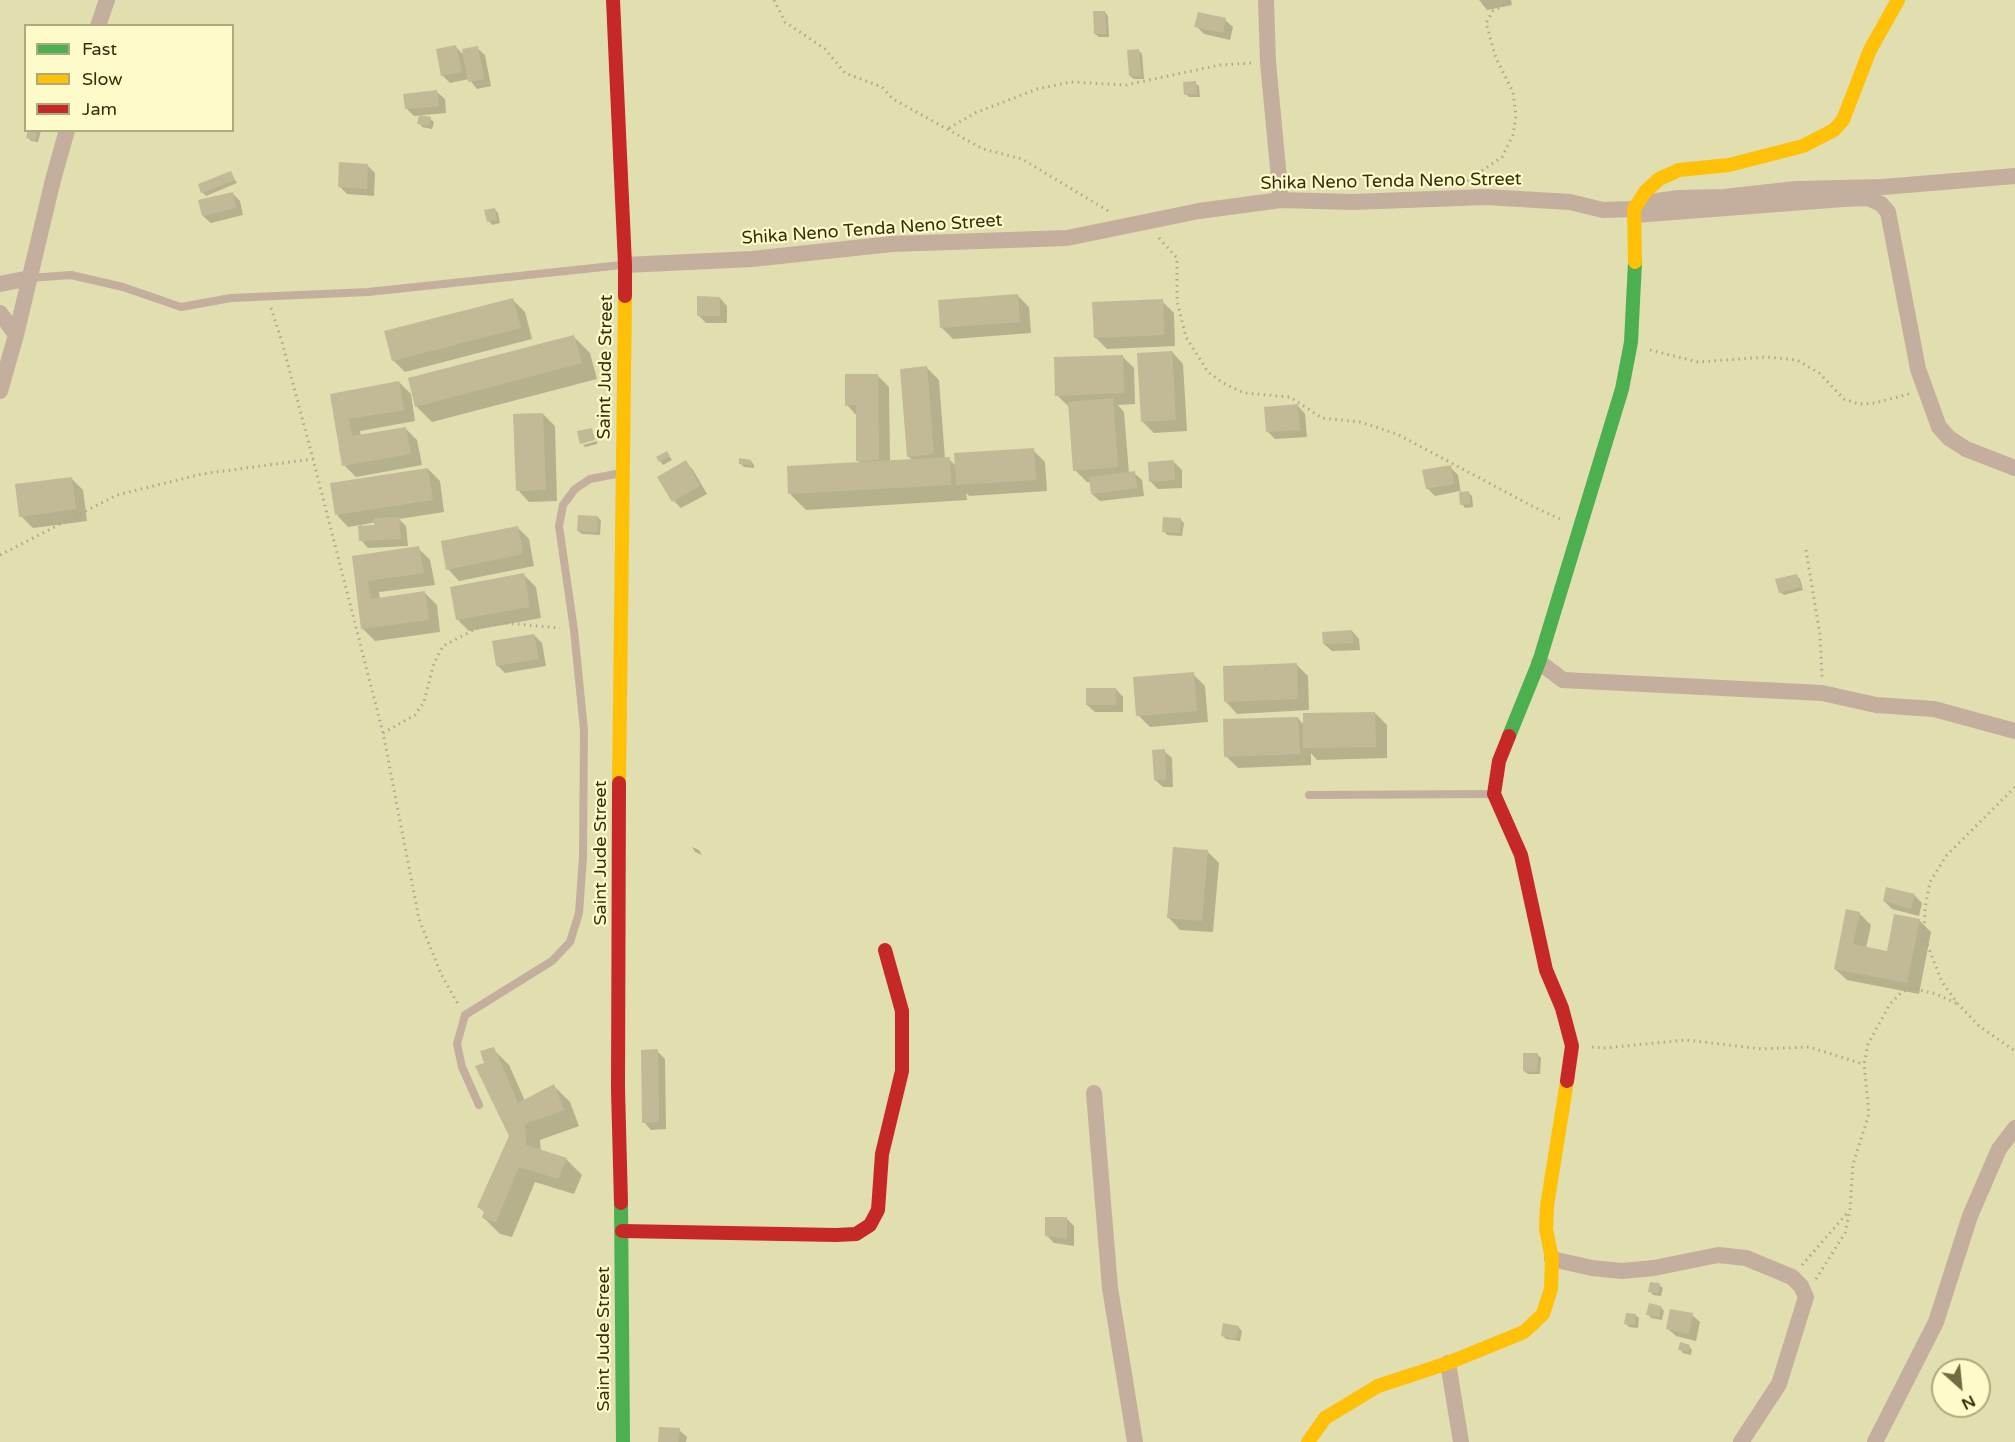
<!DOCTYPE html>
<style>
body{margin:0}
#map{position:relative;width:2015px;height:1442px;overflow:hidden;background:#e1deb0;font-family:"Varela Round",sans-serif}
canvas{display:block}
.legend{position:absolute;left:24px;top:24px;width:210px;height:108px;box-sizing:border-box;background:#fefbca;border:2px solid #adaa7e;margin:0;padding:8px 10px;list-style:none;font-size:18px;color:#33300c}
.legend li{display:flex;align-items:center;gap:12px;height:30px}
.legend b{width:30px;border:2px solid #adaa7e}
.north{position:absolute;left:1931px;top:1358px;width:60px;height:60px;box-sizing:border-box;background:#fefbca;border:2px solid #adaa7e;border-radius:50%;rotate:153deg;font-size:16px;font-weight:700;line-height:24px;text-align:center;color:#33300c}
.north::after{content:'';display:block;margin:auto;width:21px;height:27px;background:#706d45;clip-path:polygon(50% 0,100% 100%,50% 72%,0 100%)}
</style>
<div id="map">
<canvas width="2015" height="1442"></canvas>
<ul class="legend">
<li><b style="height:8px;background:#4caf50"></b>Fast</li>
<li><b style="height:8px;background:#ffc107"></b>Slow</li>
<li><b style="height:8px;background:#c62828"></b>Jam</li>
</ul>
<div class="north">N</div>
</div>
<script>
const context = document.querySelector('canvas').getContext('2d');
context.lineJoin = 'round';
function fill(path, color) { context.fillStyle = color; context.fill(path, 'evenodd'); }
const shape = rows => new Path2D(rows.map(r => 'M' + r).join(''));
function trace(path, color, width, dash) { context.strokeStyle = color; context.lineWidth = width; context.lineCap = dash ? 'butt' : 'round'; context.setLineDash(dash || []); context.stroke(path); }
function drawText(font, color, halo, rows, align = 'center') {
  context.font = font + ' "Varela Round",sans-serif'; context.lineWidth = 4.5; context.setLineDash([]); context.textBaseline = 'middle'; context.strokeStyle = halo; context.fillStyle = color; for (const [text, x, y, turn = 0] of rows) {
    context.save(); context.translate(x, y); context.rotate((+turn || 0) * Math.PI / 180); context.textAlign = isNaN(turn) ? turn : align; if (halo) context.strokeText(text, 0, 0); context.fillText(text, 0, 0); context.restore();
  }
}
fill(shape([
 [1479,0,1511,0,1512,5,1487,10],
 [1105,12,1108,16,1109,37,1099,37,1095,34],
 [1225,20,1233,27,1230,40,1204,34,1196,26],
 [456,47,465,56,477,48,485,55,491,86,477,89,469,79,450,83,442,75],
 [1139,51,1142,54,1144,79,1134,79,1130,76],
 [1195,83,1199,86,1200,97,1189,97,1186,94],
 [437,92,445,99,446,113,414,116,407,109],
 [430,119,434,122,432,129,422,127,419,123],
 [29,130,41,131,38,142,31,141,28,137],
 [367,165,375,173,374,196,347,194,339,186],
 [231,173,237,183,206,196,202,192],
 [232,193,240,201,243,215,211,223,203,216],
 [494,209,498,213,500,223,492,225,489,221],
 [1017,295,1029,307,1031,333,953,339,941,327],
 [720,298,727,306,727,323,706,323,698,315],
 [513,300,525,312,532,339,405,372,393,360],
 [1162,301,1174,313,1175,346,1107,349,1095,337],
 [574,337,590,353,597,379,432,422,416,406],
 [1172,352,1183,364,1187,431,1154,433,1142,421],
 [1122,356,1134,368,1135,404,1118,405,1124,412,1129,473,1134,473,1142,480,1144,496,1100,501,1092,494,1091,482,1087,482,1075,470,1070,408,1057,395],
 [927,368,939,380,945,459,949,459,956,466,1033,450,1045,462,1047,491,969,496,966,493,967,500,806,510,790,494,861,464,858,460,857,416,847,405,877,375,889,387,890,462,913,461,908,456],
 [399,382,411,394,415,421,360,431,361,436,405,428,417,440,422,465,356,477,344,465,331,395],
 [1298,406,1305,414,1307,437,1275,439,1268,432],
 [543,414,555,426,557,501,529,502,518,490],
 [597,441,597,444,585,447,583,445],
 [667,453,672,460,663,465,660,461],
 [751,461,754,465,754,468,744,467,740,463],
 [686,462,693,470,707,494,681,508,674,501],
 [1174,462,1182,470,1182,488,1158,489,1150,481],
 [1450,467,1458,475,1461,494,1469,493,1472,496,1473,507,1465,508,1462,504,1460,491,1435,496,1427,488],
 [428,469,440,481,444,512,399,519,406,526,408,546,368,548,361,540,360,525,348,527,337,515],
 [376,522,376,526,362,527,361,525],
 [71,478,83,490,87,521,33,528,21,516],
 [598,517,601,521,600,535,582,534,578,531],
 [1180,519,1184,523,1182,536,1167,535,1164,531],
 [517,527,529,539,534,566,459,581,448,569],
 [418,548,430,560,435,585,379,592,380,599,425,593,437,605,440,632,375,641,363,629,354,557],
 [524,575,536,587,541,618,469,631,457,619],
 [1797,576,1800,579,1803,590,1784,595,1780,592],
 [1352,631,1359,639,1360,650,1332,651,1324,644],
 [534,635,542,643,546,666,505,673,498,666,494,642],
 [1296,664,1308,676,1309,710,1237,714,1226,702],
 [1193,674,1205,686,1208,722,1150,727,1138,715],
 [1116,689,1123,697,1123,712,1095,712,1087,705],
 [1375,713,1387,725,1387,758,1317,760,1311,753,1311,765,1238,768,1226,756,1298,718,1304,725],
 [1164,751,1172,758,1173,787,1163,787,1155,780],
 [692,847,699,850,702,855,695,852],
 [1207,851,1219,863,1213,932,1180,930,1169,918],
 [1887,889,1915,896,1922,903,1919,916,1892,909,1884,901],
 [1859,913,1871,925,1866,948,1888,953,1919,920,1931,932,1919,994,1847,980,1835,969],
 [493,1049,509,1065,525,1101,554,1086,570,1102,579,1126,540,1140,541,1151,566,1159,582,1175,574,1194,535,1182,512,1237,500,1234,484,1218,485,1213,479,1207,511,1136,486,1064],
 [657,1051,665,1059,666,1129,651,1130,644,1122],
 [1537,1054,1541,1058,1540,1074,1528,1074,1524,1071],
 [1066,1218,1074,1226,1074,1246,1054,1243,1046,1235],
 [1659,1285,1663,1288,1661,1296,1653,1295,1650,1291],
 [1661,1307,1664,1311,1662,1320,1651,1318,1648,1314],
 [1635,1315,1639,1318,1638,1328,1629,1327,1626,1324],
 [1692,1315,1700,1322,1696,1341,1676,1336,1668,1329],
 [1238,1327,1242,1331,1240,1341,1226,1339,1222,1335],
 [1689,1346,1692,1350,1691,1355,1683,1353,1680,1349],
 [679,1430,687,1437,686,1442,659,1442]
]), '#0003');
fill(shape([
 [1093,11,1105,11,1106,34,1094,34],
 [1198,12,1226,18,1223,33,1194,27],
 [456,45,462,72,441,76,436,49],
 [478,46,484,79,468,82,462,49],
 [1139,49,1141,76,1129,76,1127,50],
 [1196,81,1197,94,1184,95,1183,82],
 [437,90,439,106,405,109,403,94],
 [419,115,431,117,429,126,417,124],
 [28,130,37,130,35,140,26,138],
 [339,162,368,164,367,189,338,187],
 [231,171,235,180,201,193,198,184],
 [233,192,236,208,202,216,198,200],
 [495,208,497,220,487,222,484,210],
 [1018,294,1020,322,940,328,938,300],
 [697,296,720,297,720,316,697,316],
 [513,298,521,328,392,361,384,331],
 [1163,299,1164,335,1094,338,1092,302],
 [574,335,582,363,415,407,408,378],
 [1172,351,1176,420,1141,422,1137,353],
 [1123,355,1124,393,1055,396,1054,357],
 [927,366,934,454,907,457,900,369],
 [845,374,878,374,879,460,856,461,856,405,845,406],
 [399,381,404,410,349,419,352,436,406,427,411,454,342,466,330,394],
 [1113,398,1118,467,1073,471,1068,402],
 [1298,404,1300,430,1266,432,1264,407],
 [543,413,546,490,516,491,513,414],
 [592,428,595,440,580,444,577,431],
 [1034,448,1036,480,956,485,954,453],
 [667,451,670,456,659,462,656,457],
 [950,457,951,485,788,494,787,466],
 [739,458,751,460,751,465,739,464],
 [686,460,700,486,672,502,657,477],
 [1174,460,1175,480,1149,482,1148,462],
 [1451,465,1454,484,1426,489,1422,470],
 [428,468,433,500,335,515,330,483],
 [1135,471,1137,488,1091,494,1089,477],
 [72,477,76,509,19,517,15,484],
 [1469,491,1470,504,1460,505,1459,492],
 [578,515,598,516,597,532,577,531],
 [399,517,401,539,359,541,358,526,374,525,374,518],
 [1163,517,1181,518,1180,533,1162,532],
 [518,526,523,554,446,570,441,541],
 [419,546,424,573,368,581,371,599,425,591,429,620,361,629,352,556],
 [524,573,530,607,456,620,450,587],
 [1797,574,1801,587,1779,593,1775,579],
 [1352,630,1353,643,1323,644,1322,632],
 [534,634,539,659,496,666,492,641],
 [1297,663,1298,699,1224,702,1223,666],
 [1194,672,1197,711,1136,716,1133,677],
 [1086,688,1116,688,1116,705,1086,705],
 [1375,712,1376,747,1303,748,1303,713],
 [1298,717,1300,754,1224,757,1223,719],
 [1165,749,1166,780,1154,780,1152,750],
 [1173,847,1208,850,1202,921,1167,918],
 [1886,887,1915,894,1911,909,1883,901],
 [1846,909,1860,912,1853,944,1887,951,1894,914,1920,919,1907,983,1834,969],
 [494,1047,518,1103,554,1084,564,1110,525,1124,526,1145,567,1158,558,1179,519,1167,496,1222,482,1218,484,1211,477,1207,509,1136,475,1066,484,1063,480,1051],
 [658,1049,659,1122,642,1123,641,1050],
 [1523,1053,1538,1053,1537,1072,1523,1071],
 [1045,1217,1067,1217,1067,1239,1045,1236],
 [1650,1282,1660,1283,1658,1293,1648,1292],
 [1649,1303,1661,1306,1659,1317,1646,1315],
 [1670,1309,1693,1313,1689,1334,1666,1329],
 [1626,1313,1636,1314,1635,1325,1624,1324],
 [1223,1323,1239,1326,1236,1339,1221,1336],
 [1680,1342,1690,1345,1688,1352,1678,1350],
 [659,1427,680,1428,678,1442,658,1442]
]), '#c2ba97');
trace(shape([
 [774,0,785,22,825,49,845,73,882,87,893,99,983,149,1022,159,1110,212],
 [949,128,975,113,1037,89,1071,82,1126,85,1220,65,1251,63],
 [1467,181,1502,157,1513,135,1516,116,1513,92,1496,58,1486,23,1493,11,1512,0],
 [1159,238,1177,258,1177,301,1186,337,1208,372,1223,383,1244,393,1290,397,1322,418,1360,422,1397,434,1534,507,1560,519],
 [271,308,282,342,313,459,383,733,419,919,441,974,458,1004],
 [1650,350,1698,362,1767,357,1797,360,1819,373,1844,399,1859,404,1875,403,1909,394],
 [1806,550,1820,635,1822,677],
 [0,555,117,495,202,474,313,459],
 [383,733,415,715,424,702,434,663,443,646,479,627,505,623,560,628],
 [2015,787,1946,856,1930,882,1925,908,1924,936,1942,982,1958,1004,1979,1026,2015,1051],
 [1592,1047,1604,1048,1686,1040,1762,1049,1809,1047,1863,1064],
 [1802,1265,1849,1211],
 [1816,1279,1845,1233,1850,1210,1853,1164,1869,1114,1864,1064,1868,1044,1890,1004,1902,992,1912,988,1936,994,1958,1004]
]), '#b3a591', 3, [1.5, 4.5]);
trace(shape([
 [30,278,71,275,123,287,181,307,231,298,368,292,622,265],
 [1309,795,1494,794],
 [479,1105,462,1067,457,1044,465,1015,552,961,570,942,579,913,583,857,584,730,574,630,559,526,563,505,575,489,590,479,621,473]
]), '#c4ae9d', 8);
trace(shape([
 [1266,0,1268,62,1281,200],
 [98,26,107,0],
 [1635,215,1843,199,1868,198,1881,204,1888,212,1918,369,1939,427,1949,438,1966,449,2015,468],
 [625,265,752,259,892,244,1067,238,1199,211,1281,200,1352,202,1486,197,1570,202,1603,210,1634,209,1657,201,1679,198,1724,197,1796,189,1883,187,2015,176],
 [0,284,30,278],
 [0,313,16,335],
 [0,391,16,335,53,180,67,130],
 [1539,662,1563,680,1822,693,1876,705,1934,709,2015,731],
 [1094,1093,1110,1288,1135,1442],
 [1552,1259,1592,1268,1622,1271,1654,1268,1718,1255,1746,1258,1792,1277,1801,1286,1806,1297,1779,1384,1741,1442],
 [1448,1363,1461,1442],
 [1875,1442,1936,1322,1970,1216,1999,1149,2015,1128]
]), '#c4ae9d', 16);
trace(shape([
 [1509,736,1539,662,1622,389,1631,342,1635,262],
 [621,1203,623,1442]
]), '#4caf50', 14);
trace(shape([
 [1635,262,1634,209,1645,192,1659,179,1679,170,1729,165,1803,146,1834,130,1843,120,1870,50,1898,0],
 [619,783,625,296],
 [1308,1442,1325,1418,1378,1386,1448,1363,1524,1332,1543,1314,1551,1289,1552,1259,1546,1229,1547,1206,1567,1081]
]), '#ffc107', 14);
trace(shape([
 [613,0,625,265,625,296],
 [1509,736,1499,761,1494,794,1521,855,1546,970,1562,1008,1572,1046,1567,1081],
 [619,783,618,1089,621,1203],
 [622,1231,836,1235,856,1234,870,1225,878,1210,882,1154,902,1071,902,1011,885,950]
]), '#c62828', 14);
drawText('18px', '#33300c', '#fefbca', [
 ["Shika Neno Tenda Neno Street",1391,182,-1],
 ["Shika Neno Tenda Neno Street",872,230,-4],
 ["Saint Jude Street",606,367,-89],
 ["Saint Jude Street",601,853,-90],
 ["Saint Jude Street",604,1339,-90]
]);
</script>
